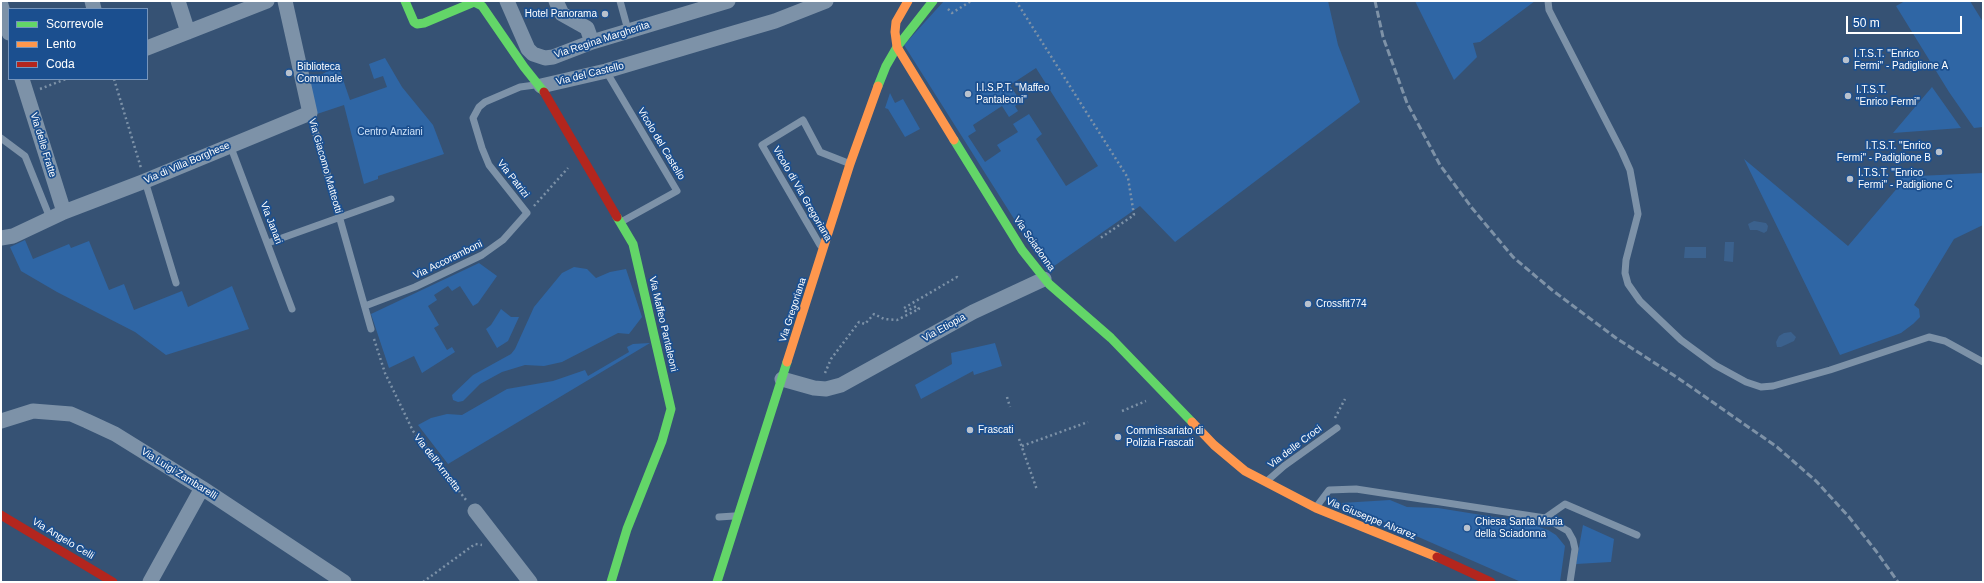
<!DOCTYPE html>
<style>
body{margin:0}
#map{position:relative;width:1984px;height:583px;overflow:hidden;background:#365274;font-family:Arial,sans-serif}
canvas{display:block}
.frame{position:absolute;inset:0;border:2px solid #fff;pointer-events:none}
.legend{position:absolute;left:8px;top:8px;width:140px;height:72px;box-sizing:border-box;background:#1b4f8f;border:1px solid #7695bc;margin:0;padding:5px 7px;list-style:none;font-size:12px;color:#fff}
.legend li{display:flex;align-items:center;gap:8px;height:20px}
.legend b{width:20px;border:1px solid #7695bc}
.scale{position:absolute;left:1846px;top:16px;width:116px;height:18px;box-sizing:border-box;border:2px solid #fff;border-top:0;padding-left:5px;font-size:12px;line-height:14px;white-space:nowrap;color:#fff;-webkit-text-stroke:3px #1b4f8f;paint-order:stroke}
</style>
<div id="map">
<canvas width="1984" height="583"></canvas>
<div class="frame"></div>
<ul class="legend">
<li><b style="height:5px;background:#63d668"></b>Scorrevole</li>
<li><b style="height:5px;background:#ff974d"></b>Lento</li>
<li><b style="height:5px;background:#b3261e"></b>Coda</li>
</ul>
<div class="scale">50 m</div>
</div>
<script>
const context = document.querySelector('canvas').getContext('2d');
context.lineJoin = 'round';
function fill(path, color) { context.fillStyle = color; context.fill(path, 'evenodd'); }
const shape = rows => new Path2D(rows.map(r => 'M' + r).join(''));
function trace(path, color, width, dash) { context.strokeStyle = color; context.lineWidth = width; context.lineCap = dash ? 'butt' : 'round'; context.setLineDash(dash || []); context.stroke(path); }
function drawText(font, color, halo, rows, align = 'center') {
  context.font = font + ' Arial,sans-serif'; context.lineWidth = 3.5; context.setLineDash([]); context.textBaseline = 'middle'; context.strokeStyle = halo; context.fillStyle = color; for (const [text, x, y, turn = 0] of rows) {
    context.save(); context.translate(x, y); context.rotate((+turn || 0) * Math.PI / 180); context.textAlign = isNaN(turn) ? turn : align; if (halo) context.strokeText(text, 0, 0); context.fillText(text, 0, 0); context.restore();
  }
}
fill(shape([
 [944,1,1328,1,1338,45,1360,102,1175,242,1140,206,1047,271,904,45],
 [1036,68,1098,166,1066,186,1036,139,1042,134,1029,114,1013,124,1018,132,997,145,1001,151,985,162,968,136,976,131,973,125,1002,106,1009,117,1018,111,1015,106,1021,102,1010,85],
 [1415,1,1535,1,1480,42,1473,43,1477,57,1454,80],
 [1905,1,1970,1,1983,22,1983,127,1974,128,1949,92,1896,6],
 [385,58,402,87,433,125,444,154,378,176,378,179,364,184,344,105,317,114,309,82,338,65,350,100,387,87,383,76,374,79,369,64],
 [1932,87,1961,128,1893,133],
 [890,93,895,103,903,99,920,129,905,137,888,109,885,108],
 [1744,159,1848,246,1899,186,1896,177,1983,173,1983,225,1954,239,1914,305,1919,309,1920,317,1913,324,1901,333,1840,355],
 [25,240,33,259,69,244,71,248,89,241,109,290,124,284,134,310,182,291,188,307,232,286,249,329,166,355,135,332,57,292,21,271,10,247],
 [479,263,497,276,478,303,473,306,460,286,452,291,448,286,434,295,437,300,428,306,439,325,434,328,447,350,452,347,455,352,422,373,414,356,389,368,371,314],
 [574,267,587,269,596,278,610,272,626,269,642,317,629,334,618,333,562,362,544,366,525,365,502,372,480,384,463,401,458,402,453,400,452,395,473,375,511,354,515,349,534,307,562,273],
 [501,309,511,317,519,317,508,341,497,348,486,329,491,325],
 [650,343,448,464,418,425,431,418,447,414,462,415,507,389,553,381,585,370,588,376,629,352,627,347,633,344],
 [995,343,1002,366,974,375,973,371,921,399,915,385,952,364,951,353],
 [1390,500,1407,507,1438,508,1525,522,1548,530,1556,535,1565,546,1560,582,1521,582,1341,503],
 [1583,525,1614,539,1611,562,1576,564]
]), '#2f66a5');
fill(shape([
 [1754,221,1766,223,1768,226,1767,231,1764,233,1757,230,1750,230,1748,224],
 [1725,242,1734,242,1733,262,1724,261],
 [1685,247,1706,247,1706,258,1684,258],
 [1791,332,1796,337,1794,341,1781,347,1777,347,1776,342,1779,336,1784,333]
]), '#3b618d');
trace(shape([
 [1016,1,1128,178,1134,215,1099,239],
 [948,9,952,13,971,1],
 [114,79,141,168],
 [40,89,66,79],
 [534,206,568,168],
 [904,308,957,277,958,279],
 [374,339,385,373,413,431,466,500],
 [825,373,831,359,859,322,865,324,874,314,884,319,897,320,919,309,917,306,906,311,904,308],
 [1007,397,1010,407],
 [1122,411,1146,401],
 [1335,418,1345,399],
 [1019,439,1037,490],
 [1022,446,1088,422],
 [423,582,475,544,482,545]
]), '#7d92a8', 2.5, [2, 3]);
trace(shape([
 [620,1,628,30],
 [1548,1,1549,10,1622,152,1630,170,1638,214,1626,260,1625,273,1628,284,1640,301,1681,340,1715,365,1746,382,1761,387,1773,386,1830,370,1929,337,1945,341,1983,362],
 [606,71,677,191,621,222],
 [310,113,371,329],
 [1,138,25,156,50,218],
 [230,145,292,309],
 [145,181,176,283],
 [268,243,391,199],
 [820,245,762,145,803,120,820,152,848,163],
 [365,306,415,287,482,255,503,240,527,213,489,165,482,148,473,118,479,107,485,102,520,87,535,85],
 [1267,481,1284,466,1337,428],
 [1317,506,1329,490,1356,489,1545,518,1568,531,1573,540,1575,549,1570,582],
 [719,517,734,516],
 [1545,518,1565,504,1637,535]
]), '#7d92a8', 7);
trace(shape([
 [92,1,94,9],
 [178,1,188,32],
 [507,1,528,49,533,54,545,58,553,57,592,42,728,1],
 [556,1,562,14,587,28,592,42],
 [1,5,9,33],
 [147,48,267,1],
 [22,79,64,212],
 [541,86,606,71,734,33,775,21,826,1],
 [1,238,13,236,64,212,145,181,310,113,285,1],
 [782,379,814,388,826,389,841,385,973,312,1044,279],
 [1,421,33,411,71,414,87,421,115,434,202,488,344,582],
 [475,511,530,582],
 [150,582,202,488]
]), '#7d92a8', 15);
trace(shape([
 [405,1,414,22,417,24,424,23,474,2,482,6,524,67,544,92],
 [878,86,886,66,897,47,933,1],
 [954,140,1022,250,1049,284,1111,338,1192,422],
 [611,582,627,529,662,441,671,409,633,244,617,217],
 [717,582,787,362]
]), '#63d668', 9);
trace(shape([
 [908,1,896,22,895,32,897,47,954,140],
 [787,362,850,164,878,86],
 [1192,422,1214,445,1245,471,1316,508,1437,557]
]), '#ff974d', 9);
trace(shape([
 [544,92,617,217],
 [1,515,113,582],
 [1437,557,1491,582]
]), '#b3261e', 9);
trace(shape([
 [1375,1,1383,37,1407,103,1440,165,1472,208,1513,257,1552,290,1616,338,1678,378,1777,447,1816,481,1849,517,1876,551,1898,582]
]), '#7e92a7', 3, [7, 3]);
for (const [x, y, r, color] of [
 [605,14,4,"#b9c2ce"],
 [1846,60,4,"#b9c2ce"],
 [289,73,4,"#b9c2ce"],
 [968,94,4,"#b9c2ce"],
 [1848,96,4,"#b9c2ce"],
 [1939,152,4,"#b9c2ce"],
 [1850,179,4,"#b9c2ce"],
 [1308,304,4,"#b9c2ce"],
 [970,430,4,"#b9c2ce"],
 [1118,437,4,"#b9c2ce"],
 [1467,528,4,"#b9c2ce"]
]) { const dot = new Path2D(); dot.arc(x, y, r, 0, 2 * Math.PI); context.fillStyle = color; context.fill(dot); trace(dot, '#1b4f8f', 1.5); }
drawText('10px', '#fff', '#1b4f8f', [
 ["Hotel Panorama",597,14,"right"],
 ["I.T.S.T. \"Enrico",1854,54],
 ["Fermi\" - Padiglione A",1854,66],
 ["Biblioteca",297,67],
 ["Comunale",297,79],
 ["I.I.S.P.T. \"Maffeo",976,88],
 ["Pantaleoni\"",976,100],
 ["I.T.S.T.",1856,90],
 ["\"Enrico Fermi\"",1856,102],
 ["I.T.S.T. \"Enrico",1931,146,"right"],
 ["Fermi\" - Padiglione B",1931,158,"right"],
 ["I.T.S.T. \"Enrico",1858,173],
 ["Fermi\" - Padiglione C",1858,185],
 ["Crossfit774",1316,304],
 ["Frascati",978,430],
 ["Commissariato di",1126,431],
 ["Polizia Frascati",1126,443],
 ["Chiesa Santa Maria",1475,522],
 ["della Sciadonna",1475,534]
], 'left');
drawText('10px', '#fff', '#1b4f8f', [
 ["Via Regina Margherita",602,40,-18],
 ["Via del Castello",590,74,-14],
 ["Vicolo del Castello",661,144,59],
 ["Via delle Fratte",43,145,73],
 ["Via di Villa Borghese",187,163,-23],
 ["Via Giacomo Matteotti",325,166,74],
 ["Via Patrizi",513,179,52],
 ["Vicolo di Via Gregoriana",802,194,60],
 ["Via Janari",271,223,69],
 ["Via Sciadonna",1034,244,55],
 ["Via Accoramboni",448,260,-26],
 ["Via Gregoriana",793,310,-72],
 ["Via Maffeo Pantaleoni",663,324,77],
 ["Via Etiopia",944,328,-29],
 ["Via delle Croci",1295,447,-37],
 ["Via dell'Armetta",437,463,52],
 ["Via Luigi Zambarelli",179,474,32],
 ["Via Giuseppe Alvarez",1371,519,22],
 ["Via Angelo Celli",63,539,31]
]);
drawText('10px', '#cfe3fa', '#1b4f8f', [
 ["Centro Anziani",390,132]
]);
</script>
